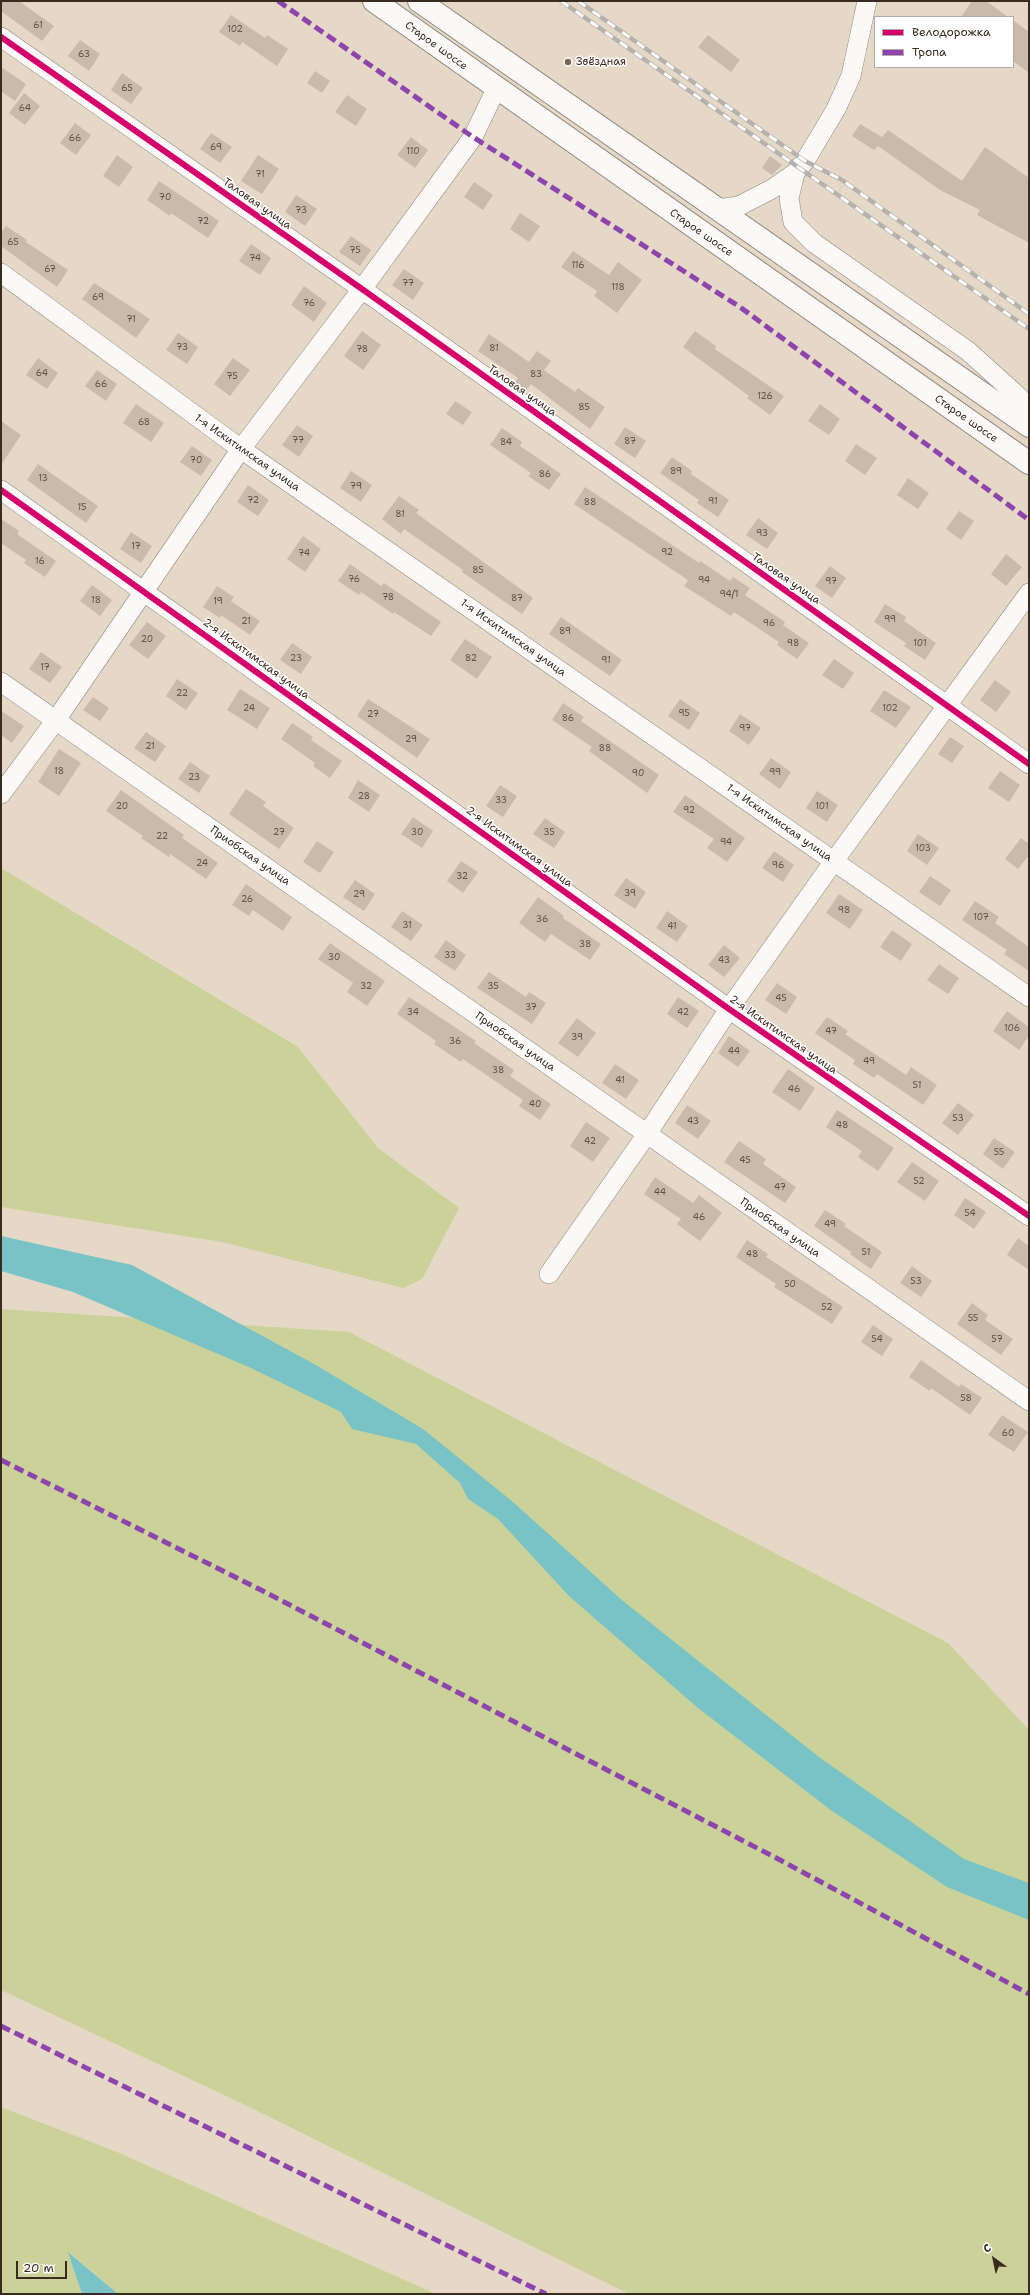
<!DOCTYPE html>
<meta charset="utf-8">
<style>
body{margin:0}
#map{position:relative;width:1030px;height:2295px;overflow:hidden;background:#e5d8c7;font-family:"Shantell Sans",sans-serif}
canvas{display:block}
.frame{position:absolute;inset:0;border:2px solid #3b2a1e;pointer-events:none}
.legend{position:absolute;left:874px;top:16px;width:140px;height:52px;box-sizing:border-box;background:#fff;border:1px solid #b1aaa5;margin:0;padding:5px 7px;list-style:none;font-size:12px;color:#3b2a1e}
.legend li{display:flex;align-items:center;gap:8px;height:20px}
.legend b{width:20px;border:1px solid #b1aaa5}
.north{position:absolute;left:974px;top:2239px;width:40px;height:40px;-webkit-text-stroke:3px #fff;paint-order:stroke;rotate:327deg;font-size:11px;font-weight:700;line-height:16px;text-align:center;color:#3b2a1e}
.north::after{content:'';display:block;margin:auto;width:14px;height:18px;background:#3b2a1e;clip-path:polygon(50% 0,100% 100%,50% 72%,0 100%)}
.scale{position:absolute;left:16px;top:2261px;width:51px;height:18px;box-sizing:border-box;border:2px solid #3b2a1e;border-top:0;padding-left:5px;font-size:12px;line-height:14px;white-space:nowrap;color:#3b2a1e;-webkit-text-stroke:3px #fff;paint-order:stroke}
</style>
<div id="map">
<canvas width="1030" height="2295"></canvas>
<div class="frame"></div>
<ul class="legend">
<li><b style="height:5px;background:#d6006c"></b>Велодорожка</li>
<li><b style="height:5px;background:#8e44ad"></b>Тропа</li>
</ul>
<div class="north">С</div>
<div class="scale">20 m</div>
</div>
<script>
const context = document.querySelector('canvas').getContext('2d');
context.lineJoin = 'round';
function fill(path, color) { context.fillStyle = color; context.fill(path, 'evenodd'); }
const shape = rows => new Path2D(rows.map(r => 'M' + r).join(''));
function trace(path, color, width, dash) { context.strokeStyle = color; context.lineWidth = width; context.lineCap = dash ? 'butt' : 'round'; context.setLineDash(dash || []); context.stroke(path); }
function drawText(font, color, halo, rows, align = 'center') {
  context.font = font + ' "Shantell Sans",sans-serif'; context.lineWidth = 3; context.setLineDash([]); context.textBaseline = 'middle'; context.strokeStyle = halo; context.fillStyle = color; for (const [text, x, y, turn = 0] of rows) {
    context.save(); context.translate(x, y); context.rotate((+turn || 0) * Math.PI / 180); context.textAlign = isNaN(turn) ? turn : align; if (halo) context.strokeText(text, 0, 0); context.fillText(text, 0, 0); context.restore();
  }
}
fill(shape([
 [1,868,298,1047,378,1148,459,1208,422,1279,403,1288,222,1242,1,1207],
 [1,1309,349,1332,948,1643,1029,1730,1029,2294,629,2294,241,2103,1,1990],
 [1,2107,117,2152,436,2294,118,2294,69,2252,82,2294,1,2294]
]), '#cbd299');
fill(shape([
 [1,1236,132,1265,314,1364,423,1429,513,1502,623,1601,819,1757,964,1859,1029,1883,1029,1920,947,1887,832,1811,698,1708,569,1596,498,1519,468,1499,460,1483,416,1444,352,1429,341,1412,251,1368,73,1292,1,1271],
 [68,2252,118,2294,82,2294]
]), '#79c2c6');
fill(shape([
 [1,1,19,1,54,26,42,41,1,11],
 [972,1,986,1,1008,17,961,17],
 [231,15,265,38,267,35,288,49,277,66,242,42,240,46,219,32],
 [1013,20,1029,32,1029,73,1013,61],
 [708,35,740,60,731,72,698,47],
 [80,40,100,54,89,71,68,56],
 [1,67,26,84,15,101,1,91],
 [315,71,330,81,322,93,307,83],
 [122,73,143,88,131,104,111,90],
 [24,93,40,106,25,125,9,113],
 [347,95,367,109,356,126,335,112],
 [75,123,91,135,76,155,60,143],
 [860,124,882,137,888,130,962,181,985,147,1029,178,1029,243,977,215,980,210,940,190,878,146,874,150,852,136],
 [211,133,232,147,220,163,200,149],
 [411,137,428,150,415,168,397,155],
 [117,155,133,167,119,187,103,176],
 [258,155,279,169,262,194,241,181],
 [770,156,782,165,772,175,762,168],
 [159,181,219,221,208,238,171,213,170,216,147,200],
 [474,182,493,195,483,210,464,197],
 [296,195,317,209,305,226,285,212],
 [520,213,540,226,529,242,510,229],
 [6,226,27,240,26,242,68,270,57,287,1,246,1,233],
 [351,236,371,250,360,266,339,252],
 [251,244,271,258,260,275,239,261],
 [573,251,609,275,618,262,642,280,617,313,594,296,597,291,561,267],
 [404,269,424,283,413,300,392,285],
 [94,283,150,319,136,338,82,299],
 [304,286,327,303,314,322,291,305],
 [362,331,381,345,363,370,344,356],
 [695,331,716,346,715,349,784,396,770,415,747,398,749,396,683,347],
 [178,333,198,347,187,364,166,350],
 [489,334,529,362,537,351,551,361,544,370,575,392,578,388,605,407,590,429,531,384,525,392,514,384,518,378,478,351],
 [38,358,58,373,47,389,26,375],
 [233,358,250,370,230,396,214,384],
 [97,370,117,384,106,401,85,386],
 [455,401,472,412,463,425,446,414],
 [136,404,164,423,151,442,123,423],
 [820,404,840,419,829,435,808,421],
 [1,421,21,435,1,465],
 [297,425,313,436,299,457,282,445],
 [625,427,646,441,635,458,614,444],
 [502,428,522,442,520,446,561,474,549,490,528,476,531,473,490,445],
 [856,444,877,458,865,475,845,461],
 [192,446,212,460,201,476,180,462],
 [672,457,692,471,691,474,729,500,718,517,697,503,699,500,660,473],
 [38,464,98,506,86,523,27,480],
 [351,471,372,485,361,502,340,488],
 [908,478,929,493,918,509,897,495],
 [248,485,269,500,258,516,237,502],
 [585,487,699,563,700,561,730,581,733,577,750,588,745,595,785,622,783,625,809,643,797,659,777,645,779,642,734,612,731,616,684,586,688,580,574,504],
 [399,496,419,510,416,513,533,598,522,614,462,572,463,570,404,529,401,534,382,519],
 [959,511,974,521,961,540,946,529],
 [758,518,778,533,767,549,746,535],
 [1,519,19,531,17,534,56,561,45,577,24,563,26,560,1,543],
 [131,532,152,546,141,563,120,549],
 [303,536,321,549,305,572,287,559],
 [1006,554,1022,567,1006,586,991,574],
 [350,564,381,586,384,583,441,622,431,636,394,612,393,614,361,592,359,595,338,581],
 [830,566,846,578,832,598,815,586],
 [92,585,112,600,100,616,80,601],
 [217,586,234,597,231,601,260,621,250,635,221,615,220,618,203,607],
 [885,604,906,617,904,621,936,643,925,660,904,646,906,643,874,622],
 [561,617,622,660,610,676,549,634],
 [147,622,166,636,148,659,129,645],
 [465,639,492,657,477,679,450,660],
 [292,643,312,657,301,674,280,660],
 [41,652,62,667,50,683,29,669],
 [834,659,854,673,843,689,822,675],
 [177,679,198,693,186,710,166,696],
 [995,680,1011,692,996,712,980,700],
 [240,689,270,708,257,729,227,710],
 [884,690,911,707,896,728,870,711],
 [93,697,109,708,100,721,83,710],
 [368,699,430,739,417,758,357,716],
 [680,699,700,713,689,730,668,716],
 [563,703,584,717,581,721,659,775,647,793,589,751,592,747,552,720],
 [1,711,24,726,12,743,1,735],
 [740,714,761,728,749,745,729,731],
 [292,723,313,737,311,740,342,761,330,778,313,766,315,763,281,739],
 [146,732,166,746,155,762,134,748],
 [950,737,964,746,952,763,938,754],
 [59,749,81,763,59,796,38,782],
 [771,758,791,772,780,789,759,774],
 [190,762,210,776,199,793,178,779],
 [1000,771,1020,785,1009,802,988,788],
 [358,780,380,795,369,812,348,798],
 [500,785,517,796,503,817,486,806],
 [246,789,266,802,263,806,294,828,279,849,229,814],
 [121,790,184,835,182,838,218,863,206,879,170,854,169,857,141,838,143,836,106,811],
 [817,791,838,805,827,822,806,808],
 [685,795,745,838,727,862,707,848,714,839,673,812],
 [413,817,433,831,422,848,401,834],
 [545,818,565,832,554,848,533,834],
 [918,834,939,848,927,865,907,851],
 [1021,838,1029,844,1029,855,1018,869,1005,859],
 [317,841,334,852,320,873,303,862],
 [774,851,794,865,783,882,762,868],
 [461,861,478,872,463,893,447,881],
 [930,876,951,890,940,906,919,892],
 [626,878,646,892,635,909,614,895],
 [355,880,375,894,364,911,343,897],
 [246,884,292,917,283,931,253,910,249,916,232,905],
 [839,894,863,910,850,929,826,913],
 [538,897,564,916,563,918,601,944,590,960,551,934,545,942,519,923],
 [975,901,999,917,995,923,1029,947,1029,971,1004,954,1007,950,962,920],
 [402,911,423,925,411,941,391,927],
 [667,911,688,926,677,942,656,928],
 [892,930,912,944,901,961,880,947],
 [446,940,466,955,455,971,434,957],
 [330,943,385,981,367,1006,347,992,353,983,318,959],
 [724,945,740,958,724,977,708,965],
 [939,964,959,978,948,994,927,980],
 [489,972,526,997,529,992,546,1003,532,1024,477,988],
 [777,983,797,997,786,1014,765,1000],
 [409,997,476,1041,474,1043,514,1070,510,1076,551,1104,540,1120,519,1106,523,1100,463,1059,461,1062,434,1044,436,1041,397,1014],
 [678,997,699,1011,687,1028,667,1014],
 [1007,1011,1029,1027,1029,1036,1019,1050,993,1031],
 [827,1017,848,1031,845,1034,906,1075,911,1067,937,1085,923,1105,877,1074,874,1078,853,1064,855,1060,815,1033],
 [577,1018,596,1033,578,1057,558,1043],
 [729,1036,750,1051,738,1067,718,1053],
 [615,1064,639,1080,626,1099,602,1083],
 [788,1069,815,1088,800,1111,772,1092],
 [958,1103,974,1115,958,1135,942,1123],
 [687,1105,711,1121,698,1139,675,1123],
 [837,1110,894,1148,878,1171,858,1157,862,1151,826,1127],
 [586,1122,610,1138,593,1162,570,1146],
 [994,1138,1015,1152,1003,1169,983,1154],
 [739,1141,766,1159,763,1164,796,1187,785,1203,724,1162],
 [912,1162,939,1181,925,1201,897,1182],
 [655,1177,693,1203,699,1195,722,1213,700,1241,677,1224,681,1219,644,1194],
 [965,1198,986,1212,974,1229,954,1215],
 [825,1210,846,1224,844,1226,882,1252,871,1269,850,1254,851,1252,814,1226],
 [1018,1238,1029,1246,1029,1270,1007,1255],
 [747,1240,768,1254,766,1257,843,1307,832,1324,774,1287,776,1284,736,1257],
 [912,1266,932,1281,921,1297,900,1283],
 [972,1303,988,1315,985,1320,1013,1339,1001,1355,957,1324],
 [873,1325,893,1339,882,1356,861,1342],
 [921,1360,959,1387,961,1384,982,1398,970,1415,931,1388,930,1391,909,1377],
 [1002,1415,1028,1432,1014,1452,988,1435]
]), '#cabaac');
const minor = shape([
 [1,37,362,289,1029,764],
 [795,173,789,198,793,222,814,243,968,351,1019,397,1029,411],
 [718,209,739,206,772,189,795,173,805,161,836,109,851,76,867,1],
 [1,273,241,449,1029,997],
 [1,490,729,1009,1029,1216],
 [1,682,1029,1401],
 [1,794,56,720,241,449,362,289,473,137,496,89],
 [549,1274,647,1134,729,1009,834,861,1029,593]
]);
const highway = shape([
 [374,1,1029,463],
 [419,1,1029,426]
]);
trace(minor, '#90877d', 20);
trace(highway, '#90877d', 24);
trace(minor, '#fbf9f7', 19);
trace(highway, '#fbf9f7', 22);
const rail = shape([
 [561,1,1029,329],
 [578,1,805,161,842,180,1029,314]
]);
trace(rail, '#b5b2ae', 4.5);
trace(rail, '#fff', 3, [9]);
trace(shape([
 [278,1,473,137,740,307,1029,520],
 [1,1460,263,1591,782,1861,1029,1994],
 [1,2026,546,2294]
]), '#8e44ad', 5, [10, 5]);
trace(shape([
 [1,37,362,289,1029,764],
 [1,490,729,1009,1029,1216]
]), '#d6006c', 6);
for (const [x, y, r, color] of [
 [568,62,4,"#766759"]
]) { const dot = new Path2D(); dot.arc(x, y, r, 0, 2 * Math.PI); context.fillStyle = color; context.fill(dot); trace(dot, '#fff', 1.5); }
drawText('9px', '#5f4e42', null, [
 ["61",38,26],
 ["102",235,30],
 ["63",84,55],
 ["65",127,89],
 ["64",25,109],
 ["66",75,139],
 ["69",216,148],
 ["110",413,152],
 ["71",260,175],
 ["70",165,198],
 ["73",301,211],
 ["72",203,222],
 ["65",13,243],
 ["75",355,251],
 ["74",255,259],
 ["116",578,266],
 ["67",50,270],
 ["77",408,284],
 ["118",618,288],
 ["69",98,298],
 ["76",309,304],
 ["71",131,320],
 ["73",182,348],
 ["81",494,349],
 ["78",362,350],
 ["64",42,374],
 ["83",536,375],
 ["75",232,377],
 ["66",101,385],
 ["126",765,397],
 ["85",584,408],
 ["68",144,423],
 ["77",298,441],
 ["87",630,442],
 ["84",506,443],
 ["70",196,461],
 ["89",676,472],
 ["86",545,475],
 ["13",43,479],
 ["79",356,487],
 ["72",253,501],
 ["91",713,502],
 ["88",590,503],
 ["15",82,508],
 ["81",400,515],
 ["93",762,534],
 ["17",136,547],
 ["92",667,553],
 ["74",304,554],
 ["16",40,562],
 ["85",478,571],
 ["76",354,580],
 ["94",704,581],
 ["97",831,582],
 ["94/1",729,595],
 ["78",388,598],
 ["87",517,599],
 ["18",96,601],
 ["19",218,602],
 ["99",890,620],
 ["21",246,622],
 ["96",769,624],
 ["89",565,632],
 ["20",147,640],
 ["98",793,644],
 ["101",920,644],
 ["23",296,659],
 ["82",471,659],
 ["91",606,661],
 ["17",45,668],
 ["22",182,694],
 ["24",249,709],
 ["102",890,709],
 ["95",684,714],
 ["27",373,715],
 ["86",568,719],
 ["97",745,729],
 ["29",411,740],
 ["21",150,747],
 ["88",605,749],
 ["18",59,772],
 ["99",775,773],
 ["90",638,774],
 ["23",194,778],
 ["28",364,797],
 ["33",501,801],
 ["20",122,807],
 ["101",822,807],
 ["92",689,811],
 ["27",279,833],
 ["30",417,833],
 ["35",549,833],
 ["22",162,837],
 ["94",726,843],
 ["103",923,849],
 ["24",202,864],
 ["96",778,866],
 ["32",462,877],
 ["39",630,894],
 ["29",359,895],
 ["26",247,900],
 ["98",844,911],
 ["107",981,918],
 ["36",542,920],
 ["31",407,926],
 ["41",672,927],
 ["38",585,945],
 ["33",450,956],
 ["30",334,958],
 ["43",724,961],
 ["32",366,987],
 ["35",493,987],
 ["45",781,999],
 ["37",531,1008],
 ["34",413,1013],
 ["42",683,1013],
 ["106",1012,1029],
 ["47",831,1032],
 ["39",577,1038],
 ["36",455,1042],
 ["44",734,1052],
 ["49",869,1062],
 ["38",498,1071],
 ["41",620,1081],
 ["51",917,1086],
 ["46",794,1090],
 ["40",535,1105],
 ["53",958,1119],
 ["43",693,1122],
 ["48",842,1126],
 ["42",590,1142],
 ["55",999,1153],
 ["45",745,1161],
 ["52",919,1182],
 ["47",780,1188],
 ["44",660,1193],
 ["54",970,1214],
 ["46",699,1218],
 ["49",830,1225],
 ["51",866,1253],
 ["48",752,1255],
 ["53",916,1282],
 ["50",790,1285],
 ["52",827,1308],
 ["55",973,1319],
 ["54",877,1340],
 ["57",997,1340],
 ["58",966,1399],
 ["60",1008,1434]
]);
drawText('11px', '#3b2a1e', '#fff', [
 ["Старое шоссе",436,46,36],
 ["Таловая улица",257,204,35],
 ["Старое шоссе",701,233,35],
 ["Таловая улица",522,391,35],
 ["Старое шоссе",966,419,35],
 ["1-я Искитимская улица",247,453,35],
 ["Таловая улица",786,579,35],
 ["1-я Искитимская улица",513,638,35],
 ["2-я Искитимская улица",256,659,36],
 ["1-я Искитимская улица",779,823,35],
 ["2-я Искитимская улица",519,847,36],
 ["Приобская улица",250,856,35],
 ["2-я Искитимская улица",783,1035,35],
 ["Приобская улица",515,1042,35],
 ["Приобская улица",780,1228,35]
]);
drawText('11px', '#3b2a1e', '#fff', [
 ["Звёздная",576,62]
], 'left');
</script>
